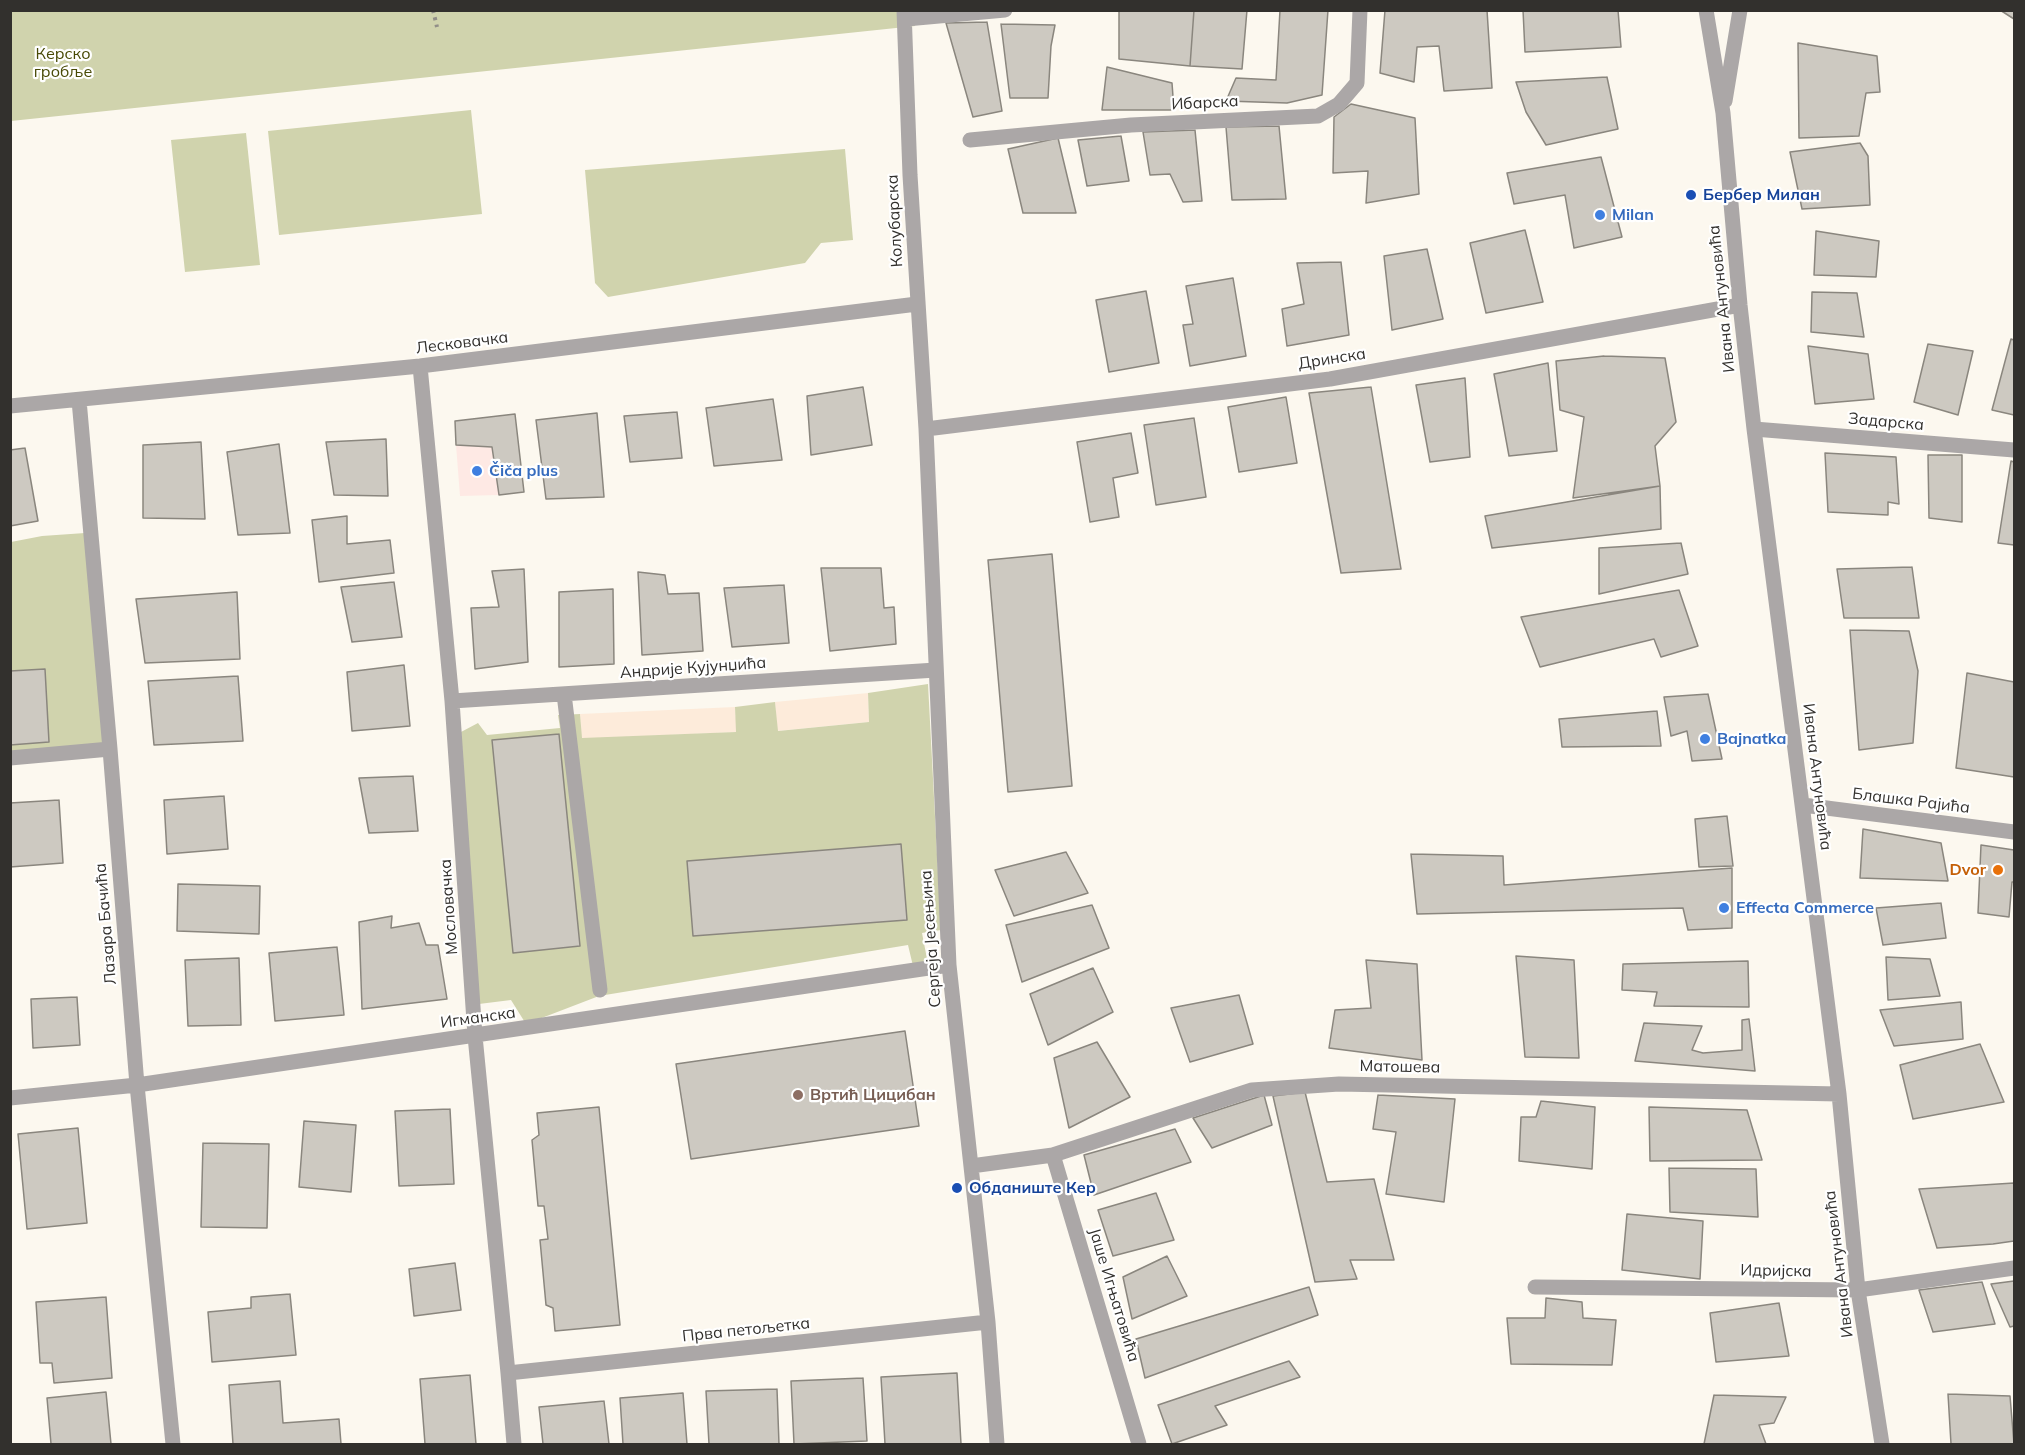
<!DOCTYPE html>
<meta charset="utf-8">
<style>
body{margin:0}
#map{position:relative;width:2025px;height:1455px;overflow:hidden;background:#fcf8ef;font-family:Mulish,sans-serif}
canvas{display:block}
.frame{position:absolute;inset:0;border:12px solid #32302d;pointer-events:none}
</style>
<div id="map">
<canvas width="2025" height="1455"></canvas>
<div class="frame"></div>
</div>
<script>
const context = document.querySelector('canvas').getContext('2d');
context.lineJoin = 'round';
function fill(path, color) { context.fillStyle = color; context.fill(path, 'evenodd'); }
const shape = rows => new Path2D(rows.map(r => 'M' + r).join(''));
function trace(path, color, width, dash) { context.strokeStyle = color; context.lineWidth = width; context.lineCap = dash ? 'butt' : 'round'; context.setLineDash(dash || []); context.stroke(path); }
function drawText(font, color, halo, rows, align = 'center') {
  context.font = font + ' Mulish,sans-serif'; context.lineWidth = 4.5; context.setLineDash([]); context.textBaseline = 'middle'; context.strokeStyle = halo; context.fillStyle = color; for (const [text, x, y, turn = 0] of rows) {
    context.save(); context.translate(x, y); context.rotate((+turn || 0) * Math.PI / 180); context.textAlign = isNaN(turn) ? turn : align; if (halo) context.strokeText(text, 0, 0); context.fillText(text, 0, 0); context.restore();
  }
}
fill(shape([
 [456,445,492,447,499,495,460,496]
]), '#fee9e4');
fill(shape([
 [868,693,869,722,777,731,775,702],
 [735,707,737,732,581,739,580,714]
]), '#fdebda');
fill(shape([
 [911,10,915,26,11,121,10,11],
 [471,110,482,214,279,235,268,131],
 [246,133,260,265,185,272,171,140],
 [845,149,853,240,821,243,805,263,608,297,595,283,585,170],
 [85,533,103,744,11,752,11,542,42,536],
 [928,684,941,930,922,933,928,964,913,966,908,945,599,996,526,1024,511,1000,479,1004,461,732,478,723,487,735,560,728,558,715,580,714,582,738,736,732,735,707,775,702,778,731,869,722,868,693]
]), '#d0d3ad');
const building = shape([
 [1194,10,1247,10,1242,69,1190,66,1194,10],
 [1194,10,1190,66,1119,59,1119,11,1194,10],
 [1280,10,1328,10,1322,95,1287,103,1226,101,1236,78,1276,80,1280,10],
 [1385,10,1487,10,1492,88,1444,91,1439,46,1417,47,1414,82,1380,73,1385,10],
 [1523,10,1618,10,1621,47,1525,52,1523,10],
 [2000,10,2014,10,2014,19,2000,10],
 [987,22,1002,111,973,117,946,23,987,22],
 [1001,24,1055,25,1051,46,1048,98,1010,98,1001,24],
 [1798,43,1877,56,1880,92,1866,93,1859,136,1799,138,1798,43],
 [1107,67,1172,83,1174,110,1102,110,1107,67],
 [1607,77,1618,129,1546,145,1526,112,1516,82,1607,77],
 [1351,104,1415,118,1419,194,1366,203,1368,171,1333,173,1334,117,1351,104],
 [1279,126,1286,199,1232,200,1226,127,1279,126],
 [1195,130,1202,201,1183,202,1170,174,1150,175,1143,132,1195,130],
 [1121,136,1129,181,1087,186,1078,140,1121,136],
 [1058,138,1076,213,1023,213,1008,149,1058,138],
 [1860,143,1868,156,1870,205,1802,209,1790,152,1860,143],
 [1601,157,1622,237,1574,248,1565,195,1514,204,1507,173,1601,157],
 [1525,230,1543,302,1486,313,1470,243,1525,230],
 [1816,231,1879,241,1876,277,1814,275,1816,231],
 [1427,249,1443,319,1392,330,1384,256,1427,249],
 [1341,262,1349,335,1287,346,1282,309,1304,304,1297,263,1341,262],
 [1233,278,1246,356,1190,366,1183,325,1193,324,1186,286,1233,278],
 [1146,291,1159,363,1109,372,1096,300,1146,291],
 [1812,292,1857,293,1864,337,1811,332,1812,292],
 [2011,339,2014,340,2014,415,1992,410,2011,339],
 [1928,344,1973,351,1958,415,1914,402,1928,344],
 [1808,346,1868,354,1874,399,1815,404,1808,346],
 [1604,356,1665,358,1676,422,1655,446,1660,486,1573,498,1584,417,1560,410,1556,361,1604,356],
 [1548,363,1557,451,1509,456,1494,374,1548,363],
 [1465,378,1470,457,1430,462,1416,385,1465,378],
 [863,387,872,445,811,455,807,396,863,387],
 [1371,387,1401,569,1341,573,1309,393,1371,387],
 [1286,397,1297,463,1239,472,1228,407,1286,397],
 [773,399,782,460,714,466,706,408,773,399],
 [677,412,682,458,630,462,624,416,677,412],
 [597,413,604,497,546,499,536,420,597,413],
 [515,414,524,492,499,495,492,447,456,445,455,421,515,414],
 [1194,418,1206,497,1156,505,1144,425,1194,418],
 [1131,433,1138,473,1113,478,1119,517,1090,522,1077,442,1131,433],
 [386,439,388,496,334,495,326,442,386,439],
 [201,442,205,519,143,518,143,445,201,442],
 [279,444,290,533,238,535,227,452,279,444],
 [25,448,38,521,10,526,10,450,25,448],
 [1825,453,1896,457,1899,504,1888,502,1888,515,1828,512,1825,453],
 [1928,455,1962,455,1962,522,1929,518,1928,455],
 [2011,461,2014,462,2014,545,1998,543,2011,461],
 [1660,486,1661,529,1492,548,1485,516,1660,486],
 [347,516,347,544,390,540,394,573,319,582,312,520,347,516],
 [1681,543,1688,574,1599,594,1599,548,1681,543],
 [1052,554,1072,786,1008,792,988,560,1052,554],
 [1912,567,1919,618,1844,618,1837,569,1912,567],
 [821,568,881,568,884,608,894,607,896,644,830,651,821,568],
 [524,569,528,662,475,669,471,608,499,607,492,571,524,569],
 [638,572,665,575,668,594,699,593,703,651,642,655,638,572],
 [394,582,402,637,352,642,341,587,394,582],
 [784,585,789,643,732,647,724,588,784,585],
 [613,589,614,664,559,667,559,592,613,589],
 [1679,590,1698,646,1661,657,1654,639,1540,667,1521,617,1679,590],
 [237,592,240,659,145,663,136,599,237,592],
 [1850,630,1909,631,1918,671,1913,743,1859,750,1850,630],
 [404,665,410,726,352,731,347,672,404,665],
 [45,669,49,742,10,745,10,671,45,669],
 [1967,673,2014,682,2014,777,1956,768,1967,673],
 [238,676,243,741,154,745,148,681,238,676],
 [1708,694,1722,759,1692,761,1687,731,1671,736,1664,697,1708,694],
 [1657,711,1661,746,1562,747,1559,719,1657,711],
 [559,734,580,946,513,953,492,740,559,734],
 [413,776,418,831,369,833,359,778,413,776],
 [224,796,228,849,167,854,164,800,224,796],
 [59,800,63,863,10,867,10,803,59,800],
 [1727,816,1733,866,1699,867,1695,819,1727,816],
 [1863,829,1941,843,1948,881,1860,878,1863,829],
 [901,844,907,920,693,936,687,861,901,844],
 [1981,845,2014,850,2014,882,2012,882,2009,917,1978,913,1981,845],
 [1066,852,1088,893,1014,916,995,870,1066,852],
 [1411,854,1503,856,1504,885,1732,868,1732,928,1688,930,1683,908,1417,914,1411,854],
 [178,884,260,886,259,934,177,931,178,884],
 [1941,903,1946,938,1883,945,1876,908,1941,903],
 [1092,905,1109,948,1022,982,1006,925,1092,905],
 [392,916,391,928,419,923,426,945,438,945,447,999,362,1009,359,922,392,916],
 [337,947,344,1015,275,1021,269,953,337,947],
 [1516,956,1574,960,1579,1058,1525,1057,1516,956],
 [1886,957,1930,959,1940,996,1888,1000,1886,957],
 [239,958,241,1025,188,1026,185,960,239,958],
 [1366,960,1417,964,1422,1060,1329,1048,1335,1010,1371,1008,1366,960],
 [1748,961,1749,1007,1654,1006,1657,992,1622,990,1623,964,1748,961],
 [1093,968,1113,1012,1048,1045,1030,994,1093,968],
 [1239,995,1253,1044,1190,1062,1171,1008,1239,995],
 [77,997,80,1045,33,1048,31,999,77,997],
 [1961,1002,1963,1039,1894,1046,1880,1010,1961,1002],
 [1749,1019,1755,1071,1635,1061,1644,1023,1702,1026,1692,1050,1703,1053,1742,1050,1742,1020,1749,1019],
 [905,1031,919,1126,691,1159,676,1064,905,1031],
 [1097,1042,1130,1097,1069,1128,1054,1058,1097,1042],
 [1980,1044,2004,1102,1913,1119,1900,1065,1980,1044],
 [1305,1092,1327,1182,1374,1179,1394,1260,1350,1260,1357,1279,1315,1282,1273,1096,1305,1092],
 [1264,1095,1272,1125,1212,1148,1193,1118,1264,1095],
 [1378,1095,1455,1099,1444,1202,1386,1194,1396,1132,1373,1129,1378,1095],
 [1541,1101,1595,1107,1592,1169,1519,1161,1521,1117,1536,1117,1541,1101],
 [599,1107,620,1325,555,1331,553,1308,546,1305,540,1240,548,1239,544,1206,538,1206,532,1140,539,1135,537,1113,599,1107],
 [1649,1107,1747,1110,1762,1160,1650,1161,1649,1107],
 [450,1109,454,1184,399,1186,395,1111,450,1109],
 [304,1121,356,1125,351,1192,299,1187,304,1121],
 [78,1128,87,1223,27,1229,18,1134,78,1128],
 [1175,1129,1191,1162,1094,1195,1084,1155,1175,1129],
 [203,1143,269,1144,267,1228,201,1227,203,1143],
 [1669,1168,1756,1169,1758,1217,1670,1212,1669,1168],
 [2014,1183,2014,1241,1993,1244,1937,1248,1919,1189,2014,1183],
 [1156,1193,1174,1240,1113,1256,1098,1210,1156,1193],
 [1627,1214,1703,1221,1700,1279,1622,1270,1627,1214],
 [1167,1256,1187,1296,1132,1319,1123,1277,1167,1256],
 [455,1263,461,1310,414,1316,409,1269,455,1263],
 [2014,1281,2014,1326,2010,1327,1991,1284,2014,1281],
 [1982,1282,1995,1324,1933,1332,1919,1290,1982,1282],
 [1309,1287,1318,1315,1145,1378,1136,1339,1309,1287],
 [290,1294,296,1355,212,1362,208,1312,251,1308,251,1297,290,1294],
 [106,1297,112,1378,54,1383,52,1363,40,1363,36,1302,106,1297],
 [1546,1298,1582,1302,1583,1318,1616,1320,1612,1365,1511,1364,1507,1318,1545,1318,1546,1298],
 [1779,1303,1789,1356,1716,1362,1710,1313,1779,1303],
 [1289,1361,1300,1377,1215,1406,1227,1425,1172,1444,1158,1405,1289,1361],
 [957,1373,961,1444,885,1444,881,1377,957,1373],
 [470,1375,476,1444,425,1444,420,1379,470,1375],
 [863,1378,867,1441,794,1444,791,1381,863,1378],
 [280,1381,283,1423,339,1419,341,1444,233,1444,229,1385,280,1381],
 [777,1389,779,1444,709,1444,706,1391,777,1389],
 [106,1392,111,1444,51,1444,47,1398,106,1392],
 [683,1393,687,1444,623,1444,620,1398,683,1393],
 [1948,1394,2010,1396,2014,1444,1951,1444,1948,1394],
 [1714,1395,1786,1397,1774,1423,1759,1425,1766,1444,1704,1444,1714,1395],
 [604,1401,609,1444,543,1444,539,1407,604,1401]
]);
fill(building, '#cdc9c1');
trace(building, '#8a867e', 1.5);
trace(shape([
 [433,10,437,27]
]), '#918e88', 4, [3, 4.5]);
trace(shape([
 [904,10,910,175,926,429,949,965,988,1322,997,1444],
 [1706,10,1723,113,1740,305,1754,429,1839,1094,1858,1290,1882,1444],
 [906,19,1005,10],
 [1725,101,1740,10],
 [970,140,1131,125,1318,116,1339,104,1357,83,1360,10],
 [420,366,452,701,475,1036,508,1373,514,1444],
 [79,400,110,749,137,1085,173,1444],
 [10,406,420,366,917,304],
 [926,429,1330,379,1740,305],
 [1754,429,2014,450],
 [564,694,600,990],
 [452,701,936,670],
 [10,758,110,749],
 [1803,805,2014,832],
 [10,1098,137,1085,949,965],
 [1053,1155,1139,1444],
 [971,1166,1053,1155,1252,1090,1339,1084,1839,1094],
 [1535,1287,1858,1290,2014,1268],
 [508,1373,988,1322]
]), '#aba7a7', 15);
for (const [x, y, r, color] of [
 [1691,195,6,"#1a4fb4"],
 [1600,215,6,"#3f7fe0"],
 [477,471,6,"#3f7fe0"],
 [1705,739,6,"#3f7fe0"],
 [1998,870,6,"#e8710a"],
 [1724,908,6,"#3f7fe0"],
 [798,1095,6,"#8d6e63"],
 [957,1188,6,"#1a4fb4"]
]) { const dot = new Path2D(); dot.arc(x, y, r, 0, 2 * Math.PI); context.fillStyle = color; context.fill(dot); trace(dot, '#fff', 2); }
drawText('16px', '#484a06', '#fff', [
 ["Керско",63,54],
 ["гробље",63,72]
]);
drawText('16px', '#32302d', '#fff', [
 ["Ибарска",1205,103,-3],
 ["Колубарска",895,221,-93],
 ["Ивана Антуновића",1722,299,-96],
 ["Лесковачка",462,343,-7],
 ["Дринска",1332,359,-9],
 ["Задарска",1886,422,5],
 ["Андрије Кујунџића",693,668,-4],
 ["Ивана Антуновића",1817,777,83],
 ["Блашка Рајића",1911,801,7],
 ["Мословачка",449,907,-94],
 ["Лазара Бачића",106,924,-95],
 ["Сергеја Јесењина",931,939,-94],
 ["Игманска",478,1018,-8],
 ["Матошева",1400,1067,1],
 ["Ивана Антуновића",1839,1264,-97],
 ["Идријска",1776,1271,1],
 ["Јаше Игњатовића",1114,1295,73],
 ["Прва петољетка",746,1330,-6]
]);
drawText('bold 16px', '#164399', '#fff', [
 ["Бербер Милан",1703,195],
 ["Обданиште Кер",969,1188]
], 'left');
drawText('bold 16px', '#366cbe', '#fff', [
 ["Milan",1612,215],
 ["Čiča plus",489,471],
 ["Bajnatka",1717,739],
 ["Effecta Commerce",1736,908]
], 'left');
drawText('bold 16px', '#c56008', '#fff', [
 ["Dvor",1986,870]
], 'right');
drawText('bold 16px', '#785e54', '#fff', [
 ["Вртић Цицибан",810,1095]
], 'left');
</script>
